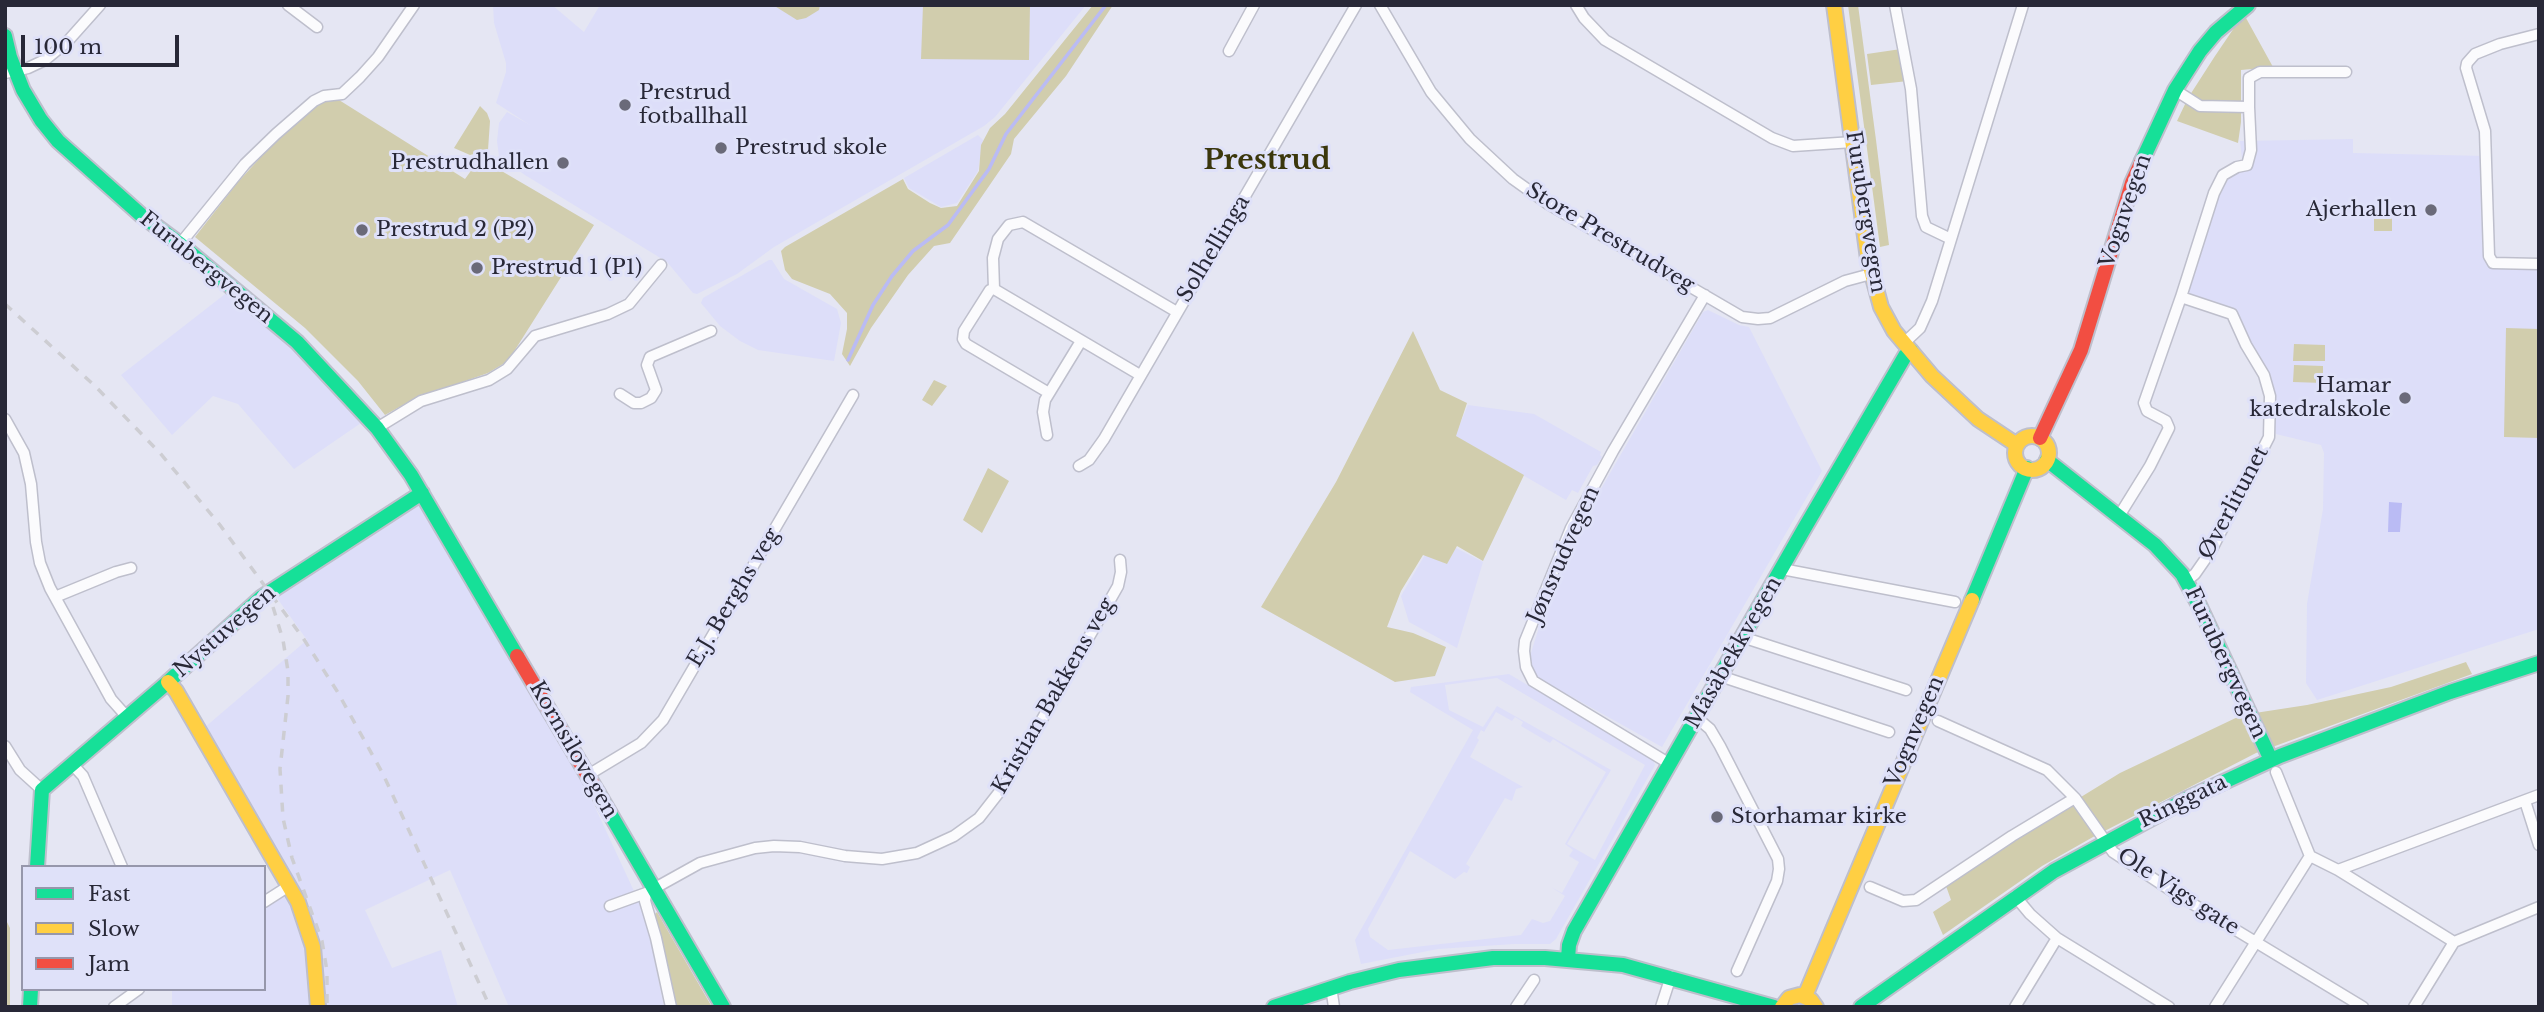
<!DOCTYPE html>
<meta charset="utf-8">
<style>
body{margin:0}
#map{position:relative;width:2544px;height:1012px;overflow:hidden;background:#e5e6f3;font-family:"Libre Baskerville",serif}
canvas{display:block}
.frame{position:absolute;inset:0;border:7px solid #282837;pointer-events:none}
.legend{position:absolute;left:21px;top:865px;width:245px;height:126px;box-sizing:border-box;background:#dfe1f9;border:2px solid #9697ab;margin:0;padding:9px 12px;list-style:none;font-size:21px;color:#282837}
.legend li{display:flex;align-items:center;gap:14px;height:35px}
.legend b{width:35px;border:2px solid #9697ab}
.scale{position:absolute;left:21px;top:35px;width:158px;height:32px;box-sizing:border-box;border:4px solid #282837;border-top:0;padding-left:9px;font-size:21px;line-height:24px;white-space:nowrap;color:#282837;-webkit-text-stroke:5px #dfe1f9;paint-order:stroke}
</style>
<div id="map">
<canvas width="2544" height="1012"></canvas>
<div class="frame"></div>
<ul class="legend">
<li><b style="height:9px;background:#16e098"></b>Fast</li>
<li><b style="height:9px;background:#ffcf43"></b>Slow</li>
<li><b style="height:9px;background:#f24e42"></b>Jam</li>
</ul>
<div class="scale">100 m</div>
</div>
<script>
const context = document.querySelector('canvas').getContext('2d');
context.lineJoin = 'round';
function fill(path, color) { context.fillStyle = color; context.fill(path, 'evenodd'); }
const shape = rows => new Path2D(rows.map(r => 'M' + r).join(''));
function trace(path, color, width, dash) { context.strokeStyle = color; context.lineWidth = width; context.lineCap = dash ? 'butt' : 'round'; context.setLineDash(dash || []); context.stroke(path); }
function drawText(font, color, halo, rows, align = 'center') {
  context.font = font + ' "Libre Baskerville",serif'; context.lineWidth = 6; context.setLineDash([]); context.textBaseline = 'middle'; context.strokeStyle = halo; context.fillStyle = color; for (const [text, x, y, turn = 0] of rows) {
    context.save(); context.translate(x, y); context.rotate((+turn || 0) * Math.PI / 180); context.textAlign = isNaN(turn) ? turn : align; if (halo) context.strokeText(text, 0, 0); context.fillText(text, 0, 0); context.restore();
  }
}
fill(shape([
 [493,5,552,5,584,32,600,5,1086,5,995,117,984,126,774,247,737,274,697,294,693,293,667,262,525,175,499,156,497,141,499,123,507,112,530,125,496,103,506,72,506,63,494,23],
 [978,135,983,140,978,171,957,203,941,207,909,188,904,178],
 [2353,139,2353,153,2486,156,2488,258,2539,259,2539,629,2317,700,2306,683,2307,604,2323,509,2324,453,2321,445,2276,434,2267,372,2250,347,2234,311,2185,295,2214,208,2228,177,2243,168,2240,141],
 [769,260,772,260,784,279,837,309,841,323,834,361,758,350,740,341,720,326,701,303,703,298],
 [229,291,320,371,361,423,294,469,238,404,213,396,172,435,121,375],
 [1708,310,1739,325,1749,327,1822,471,1662,747,1538,678,1533,670,1530,656,1541,621,1583,520,1695,326,1703,312],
 [1468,405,1534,414,1601,452,1600,455,1602,457,1597,465,1593,466,1578,493,1572,490,1566,500,1455,436],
 [417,498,582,779,646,917,664,1007,509,1007,450,870,365,910,392,968,441,950,458,1007,172,1007,172,989,264,989,264,907,296,884,204,728,307,640,272,591],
 [1456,548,1483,562,1457,648,1409,622,1401,596,1426,553,1446,564],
 [1509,674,1653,760,1655,765,1556,939,1550,944,1514,944,1438,949,1361,964,1355,940,1473,730,1410,692,1411,687],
 [1497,678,1645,765,1595,860,1567,844,1611,770,1497,706,1483,727,1449,710,1445,685],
 [1496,712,1512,721,1515,717,1523,722,1521,726,1550,743,1553,739,1606,772,1565,844,1573,850,1569,856,1579,862,1562,893,1551,887,1565,896,1550,921,1543,923,1532,919,1521,935,1388,950,1370,937,1368,929,1410,851,1455,879,1464,872,1467,873,1470,867,1466,864,1505,798,1512,801,1516,789,1523,787,1470,757,1479,740,1477,738,1481,730,1484,732]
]), '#dddef9');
fill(shape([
 [773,5,820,5,819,10,806,18,797,20],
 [923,5,1030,5,1029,60,921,59],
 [1093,5,1113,5,1066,76,1014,139,1011,154,950,243,934,246,908,275,871,328,850,366,842,354,847,329,847,313,830,294,792,279,785,270,781,251,785,247,903,179,908,189,930,203,941,208,957,206,979,171,981,145,990,128,1005,114],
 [1848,5,1858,5,1876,140,1889,245,1880,247],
 [2246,18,2273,67,2241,70,2241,122,2238,143,2177,121,2188,98,2215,56,2234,28],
 [1901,49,1908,81,1871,85,1867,54],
 [331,100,339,100,465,179,478,161,484,165,493,166,594,225,508,361,488,373,414,399,385,415,358,381,305,328,195,237,238,182,270,147,311,110,321,102],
 [480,106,487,113,490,121,488,150,470,155,454,148],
 [2374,217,2392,217,2392,231,2374,231],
 [2506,328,2539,329,2539,438,2504,437],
 [1413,331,1440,390,1467,403,1456,436,1524,475,1483,561,1457,546,1447,564,1423,555,1401,591,1387,627,1413,633,1446,647,1435,676,1395,682,1261,607,1336,482],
 [2294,344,2325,345,2325,361,2293,361],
 [2294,365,2323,366,2323,383,2293,382],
 [934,380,947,386,932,406,922,400],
 [988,468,1009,481,982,533,963,520],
 [2466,662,2472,674,2256,753,2093,837,2042,866,1943,935,1933,912,1951,900,1946,886,2011,840,2120,773,2242,715,2307,705,2391,687],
 [657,912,712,1007,676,1007,655,914],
 [5,918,10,928,10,1007,5,1007]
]), '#d1cdad');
fill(shape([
 [2389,502,2402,503,2400,532,2388,532]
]), '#babbf4');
trace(shape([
 [848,360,873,305,892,276,913,251,948,225,989,169,1006,134,1106,5]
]), '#babbf4', 3.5);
const street = shape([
 [288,5,317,27],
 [1380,5,1431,92,1470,139,1513,179,1548,204,1742,317,1758,319,1770,318,1845,281,1871,274],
 [1576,5,1584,18,1605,40,1772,138,1793,146,1853,142],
 [1895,5,1911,89,1922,216,1926,227,1951,239],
 [2539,34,2500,44,2475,54,2467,63,2466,68,2485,131,2489,256,2493,263,2539,264],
 [1229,51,1254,5],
 [5,73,28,68,45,60,67,42,100,5],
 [2175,90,2200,106,2249,107,2249,78,2260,72,2346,72],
 [180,244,245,164,276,134,314,101,324,96,342,94,360,77,378,57,414,5],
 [994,289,993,258,998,239,1009,225,1023,222,1177,312],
 [2181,297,2214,193,2223,175,2237,167,2247,165,2251,150,2249,107],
 [1904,343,1920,328,1932,301,2023,5],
 [1049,393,966,344,963,339,964,331,990,290,994,289,1140,375],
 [620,394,634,403,641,403,651,398,656,390,647,365,650,357,711,331],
 [5,419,24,453,31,484,36,542,40,563,50,588,111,699,127,717],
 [377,428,421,401,489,380,507,369,535,336,608,314,629,304,661,265],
 [1047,435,1043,412,1045,400,1081,341],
 [1079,466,1089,460,1104,439,1356,5],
 [2119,516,2150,466,2169,428,2166,421,2147,411,2144,403,2181,297,2232,314,2246,345,2264,375,2270,396,2269,437,2211,551,2195,574,2186,581],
 [1782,569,1955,602],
 [55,597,116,572,131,568],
 [1742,637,1906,690],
 [1720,676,1889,732],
 [1697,718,1710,729,1720,746,1778,859,1779,869,1777,881,1737,971],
 [1938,721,2047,770,2075,798,2113,852,2178,895,2363,1007],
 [5,746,20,770,42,790],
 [72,764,83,776,122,867],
 [1670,764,1533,681,1526,667,1524,651,1525,641,1571,528,1613,451,1705,295],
 [2276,772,2310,856,2338,870,2454,942],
 [588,775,641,743,663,720,853,395],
 [2525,801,2539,845],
 [2338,870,2539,795],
 [1870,887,1903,901,1916,900,2012,836,2075,798],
 [2015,896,2030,914,2057,938,2169,1007],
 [264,902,289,886],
 [610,906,646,893],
 [1331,987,1334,1007],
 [114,1007,139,989],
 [671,1007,656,938,645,901,646,893,700,863,755,848,774,846,800,847,845,856,882,859,917,853,954,836,979,818,1004,786,1118,586,1121,572,1120,560],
 [1516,1007,1534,980],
 [1661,1007,1671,976],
 [2015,1007,2057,938],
 [2215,1007,2310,856],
 [2414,1007,2454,942,2539,907]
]);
const fast = shape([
 [5,36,10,57,23,90,41,120,58,141,141,215,180,244,297,342,377,428,411,475,517,656],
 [2142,161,2175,90,2200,51,2216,32,2248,5],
 [2047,460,2155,545,2182,574,2199,605,2271,760],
 [1972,600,2027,468],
 [598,793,723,1007],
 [37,867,42,790,168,682,262,597,422,493],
 [1568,959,1569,945,1574,931,1804,529,1905,356,1911,351],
 [30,1007,31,989],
 [1274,1007,1350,982,1399,970,1493,958,1545,958,1623,965,1774,1007],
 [1861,1007,2054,871,2187,799,2280,756,2450,692,2539,663]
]);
const slow = shape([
 [1834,5,1868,259,1881,307,1894,331,1932,376,1978,419,2017,445],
 '2015 453a17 17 0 1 1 34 0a17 17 0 1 1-34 0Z',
 [168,682,176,691,298,902,313,947,318,1007],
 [1805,996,1972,600],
 [1782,1007,1789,998,1800,995,1811,1000,1816,1007]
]);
const jam = shape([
 [2040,438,2081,350,2132,183,2142,161],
 [517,656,598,793]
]);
trace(street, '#bebfcc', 13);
trace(fast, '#bebfcc', 18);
trace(slow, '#bebfcc', 18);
trace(jam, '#bebfcc', 18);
trace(street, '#fbfbfd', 10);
trace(fast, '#16e098', 14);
trace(slow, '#ffcf43', 14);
trace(jam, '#f24e42', 14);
trace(shape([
 [5,304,95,386,160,453,220,525,303,638,337,691,383,774,490,1007],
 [273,607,283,640,288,671,288,696,280,769,283,818,292,858,322,941,327,971,327,1007]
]), '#cdcdd2', 3.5, [9, 9]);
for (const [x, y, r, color] of [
 [625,105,7,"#6a6a79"],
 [721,148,7,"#6a6a79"],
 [563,163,7,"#6a6a79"],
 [2431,210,7,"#6a6a79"],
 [362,230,7,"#6a6a79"],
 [477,268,7,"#6a6a79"],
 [2405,398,7,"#6a6a79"],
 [1717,817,7,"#6a6a79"]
]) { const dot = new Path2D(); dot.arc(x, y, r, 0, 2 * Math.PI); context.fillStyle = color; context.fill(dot); trace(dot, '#dfe1f9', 2.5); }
drawText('21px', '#282837', '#dfe1f9', [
 ["Prestrud",639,93],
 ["fotballhall",639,117],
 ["Prestrud skole",735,148],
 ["Prestrudhallen",549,163,"right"],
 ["Ajerhallen",2417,210,"right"],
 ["Prestrud 2 (P2)",376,230],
 ["Prestrud 1 (P1)",491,268],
 ["Hamar",2391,386,"right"],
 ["katedralskole",2391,410,"right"],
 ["Storhamar kirke",1731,817]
], 'left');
drawText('21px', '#282837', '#dfe1f9', [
 ["Vognvegen",2126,211,-71],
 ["Furubergvegen",1865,212,81],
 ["Store Prestrudveg",1610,238,31],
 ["Solhellinga",1214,249,-59],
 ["Furubergvegen",206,268,39],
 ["Øverlitunet",2234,503,-62],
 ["Jønsrudvegen",1564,555,-66],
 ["E.J. Berghs veg",734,598,-59],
 ["Nystuvegen",225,632,-41],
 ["Måsåbekkvegen",1734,653,-60],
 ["Furubergvegen",2225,663,65],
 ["Kristian Bakkens veg",1054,696,-60],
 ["Vognvegen",1915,732,-67],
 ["Kornsilovegen",573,750,60],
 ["Ringgata",2183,802,-26],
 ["Ole Vigs gate",2178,892,33]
]);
drawText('bold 28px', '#3b370c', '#dfe1f9', [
 ["Prestrud",1267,161]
]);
</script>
